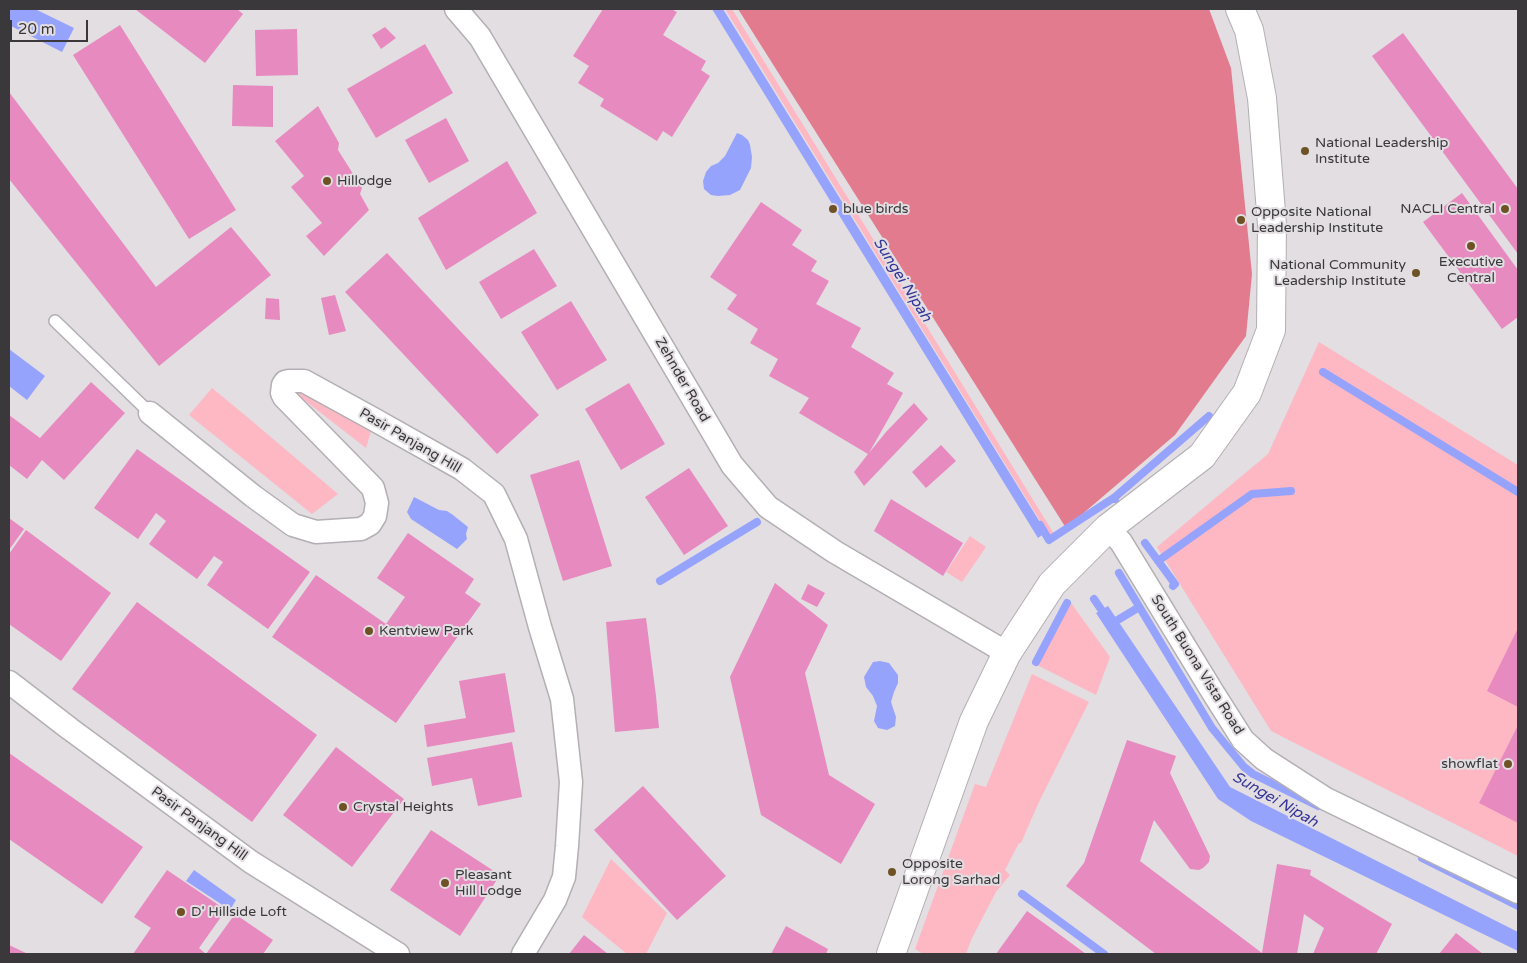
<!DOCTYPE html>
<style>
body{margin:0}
#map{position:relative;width:1527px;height:963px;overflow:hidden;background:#e2dee2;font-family:"Varela Round",sans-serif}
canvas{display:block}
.frame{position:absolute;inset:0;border:10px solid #3a383a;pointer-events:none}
.scale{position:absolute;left:10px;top:20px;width:78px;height:22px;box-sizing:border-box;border:2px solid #3a383a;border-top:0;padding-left:6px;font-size:15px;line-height:18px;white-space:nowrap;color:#3a383a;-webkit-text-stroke:4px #e2dee2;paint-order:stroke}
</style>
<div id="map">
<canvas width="1527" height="963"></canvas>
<div class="frame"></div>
<div class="scale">20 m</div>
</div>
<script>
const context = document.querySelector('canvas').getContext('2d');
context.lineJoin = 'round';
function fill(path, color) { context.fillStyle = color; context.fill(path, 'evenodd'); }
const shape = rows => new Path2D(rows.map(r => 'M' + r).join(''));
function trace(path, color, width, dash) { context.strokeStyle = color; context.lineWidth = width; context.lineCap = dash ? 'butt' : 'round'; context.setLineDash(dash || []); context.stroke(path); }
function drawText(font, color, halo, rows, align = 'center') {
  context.font = font + ' "Varela Round",sans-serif'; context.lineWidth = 4; context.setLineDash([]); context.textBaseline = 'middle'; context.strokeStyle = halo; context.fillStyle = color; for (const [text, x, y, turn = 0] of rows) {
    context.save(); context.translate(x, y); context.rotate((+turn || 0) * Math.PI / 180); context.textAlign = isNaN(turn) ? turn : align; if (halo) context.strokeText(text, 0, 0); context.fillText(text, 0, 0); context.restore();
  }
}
fill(shape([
 [725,9,732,9,1054,534,1053,538,1050,537],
 [1319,342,1518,465,1518,856,1271,731,1157,547,1268,454],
 [212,388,246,416,338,494,312,514,189,415],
 [294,392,307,392,371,431,366,448],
 [970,536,986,547,962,582,946,572],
 [1071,603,1110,657,1096,695,1037,665],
 [1032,674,1089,702,1038,804,1021,843,1019,843,1005,870,1010,875,996,892,972,938,966,954,923,954,915,949,975,784,986,787],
 [611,859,667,913,646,954,627,954,582,917]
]), '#fdb8c3');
fill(shape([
 [738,9,1209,9,1231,68,1252,274,1246,336,1175,435,1066,528]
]), '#e37b8f');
fill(shape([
 [10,9,35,9,74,28,62,52,9,25],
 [712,9,723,9,1046,532,1038,538],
 [737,133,742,135,748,140,750,145,752,157,751,168,740,190,730,195,718,196,711,195,704,189,703,181,706,172,711,166,718,163,725,156],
 [9,349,45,376,27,400,9,386],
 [414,497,439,510,447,511,453,515,468,527,466,534,467,539,457,549,411,519,407,512],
 [1108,606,1230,787,1518,932,1518,951,1251,821,1218,799,1096,613],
 [880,661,889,663,898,675,898,683,894,692,891,702,896,717,895,726,887,730,878,728,874,721,877,706,873,696,866,687,864,677,873,662],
 [194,870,236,900,230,910,186,881]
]), '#96a3fd');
trace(shape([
 [1323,372,1518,492],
 [1115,499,1115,497,1209,416],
 [1040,525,1049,540,1115,497],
 [1145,543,1175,584,1173,586],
 [1158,561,1252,494,1291,491],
 [1119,573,1212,728,1244,767,1253,774,1318,806],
 [660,581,757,522],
 [1094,599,1107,618],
 [1111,624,1136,609],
 [1036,662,1067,603],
 [1422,858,1518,906],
 [1022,894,1104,954]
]), '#96a3fd', 8);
fill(shape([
 [135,9,237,9,243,14,205,63],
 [603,9,671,9,677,12,663,35,706,61,701,70,710,76,672,137,663,131,657,141,600,106,604,99,578,83,589,66,573,56],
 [120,25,236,210,189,239,73,55],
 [385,27,396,38,381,49,372,35],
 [297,29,298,75,256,76,255,30],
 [1403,33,1518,189,1518,254,1372,56],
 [425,44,453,93,376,138,347,89],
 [233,85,273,86,273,127,232,126],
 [9,92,156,287,231,227,271,275,159,366,9,179],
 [318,106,339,143,338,150,362,188,360,194,369,210,324,256,306,236,322,223,291,187,304,176,275,141],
 [446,118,469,161,429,183,405,140],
 [507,161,537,213,446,270,418,218],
 [1462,193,1518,270,1518,317,1502,329,1423,222],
 [761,202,802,230,792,245,817,261,811,271,829,281,816,304,861,328,851,347,894,373,887,384,903,393,869,453,886,432,914,403,928,419,864,486,854,472,868,454,799,413,809,398,769,376,778,359,750,343,758,329,727,309,737,295,710,277],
 [534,249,557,286,501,319,479,282],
 [387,253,539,415,497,454,345,292],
 [335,295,346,331,329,335,321,298],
 [266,298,279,299,280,320,265,319],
 [571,301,607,360,557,390,521,332],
 [91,382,125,413,64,480,42,460,27,479,9,465,9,415,40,438],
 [629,383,665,444,621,470,585,409],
 [941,445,956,461,926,488,912,472],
 [137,449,310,572,268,629,207,585,223,562,214,556,197,579,149,544,166,521,156,513,138,539,94,508],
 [579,460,612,566,563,581,530,475],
 [689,468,728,526,684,555,645,497],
 [891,499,963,543,943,576,874,531],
 [9,518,24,529,9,550],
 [26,530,111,593,61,661,9,624,9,554],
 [408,533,474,579,465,593,481,604,396,723,272,637,316,575,386,624,405,597,377,578],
 [775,583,828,625,805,673,829,775,875,804,841,864,761,815,730,677],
 [808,584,825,593,817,607,801,599],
 [137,602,317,735,252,822,72,689],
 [646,618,656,696,659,728,615,732,606,622],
 [1518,628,1518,707,1487,691],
 [505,673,515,732,427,747,424,725,466,718,459,681],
 [1518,725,1518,823,1479,803],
 [1127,740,1176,756,1170,773,1210,856,1209,862,1203,868,1199,870,1190,869,1154,820,1140,861,1262,953,1277,864,1311,870,1310,875,1392,924,1376,954,1313,954,1324,928,1304,914,1297,954,1156,954,1066,886,1084,863],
 [512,742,522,797,478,806,472,778,432,786,427,758],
 [336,747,404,799,352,867,283,815],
 [9,753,143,847,102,904,9,839],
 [643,786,726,876,677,920,594,830],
 [431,830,500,875,460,936,390,890],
 [167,870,226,910,199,948,206,954,235,914,273,940,263,954,133,954,151,928,134,917],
 [1027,911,1048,926,1086,954,996,954],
 [786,926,828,949,826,954,771,954],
 [1456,933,1483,954,1439,954],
 [584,935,608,954,569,954],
 [9,945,28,954,9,954]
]), '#e78abf');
const service = shape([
 [55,321,150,413]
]);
const minor = shape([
 [456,9,480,37,732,465,768,507,835,552,1007,653],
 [150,413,253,496,293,525,316,532,361,529,370,524,375,516,377,503,373,488,284,397,282,393,283,385,285,382,289,381,304,381,375,420,462,469,494,494,516,539,540,627,562,699,571,782,567,846,564,877,555,900,523,954],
 [1108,528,1121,542,1212,691,1243,740,1264,759,1326,799,1518,892],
 [9,682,70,729,251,862,398,954]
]);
const tertiary = shape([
 [891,954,974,721,1007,653,1052,584,1108,528,1202,456,1247,393,1271,330,1272,225,1262,98,1249,30,1240,9]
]);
trace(service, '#b3afb4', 14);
trace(minor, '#b3afb4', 25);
trace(tertiary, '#b3afb4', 30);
trace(service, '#fff', 11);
trace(minor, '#fff', 22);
trace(tertiary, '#fff', 28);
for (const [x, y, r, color] of [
 [1305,151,5,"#6e5225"],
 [327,181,5,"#6e5225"],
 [833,209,5,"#6e5225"],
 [1505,209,5,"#6e5225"],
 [1241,220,5,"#6e5225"],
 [1471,246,5,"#6e5225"],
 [1416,273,5,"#6e5225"],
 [369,631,5,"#6e5225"],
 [1508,764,5,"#6e5225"],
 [343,807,5,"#6e5225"],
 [892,872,5,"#6e5225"],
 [445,883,5,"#6e5225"],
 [181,912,5,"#6e5225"]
]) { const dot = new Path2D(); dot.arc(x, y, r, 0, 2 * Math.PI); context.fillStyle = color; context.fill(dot); trace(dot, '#e2dee2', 2); }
drawText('14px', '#3a383a', '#e2dee2', [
 ["National Leadership",1315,143],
 ["Institute",1315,159],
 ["Hillodge",337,181],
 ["blue birds",843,209],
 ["NACLI Central",1495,209,"right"],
 ["Opposite National",1251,212],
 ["Leadership Institute",1251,228],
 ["Executive",1471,262,"center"],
 ["Central",1471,278,"center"],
 ["National Community",1406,265,"right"],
 ["Leadership Institute",1406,281,"right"],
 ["Kentview Park",379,631],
 ["showflat",1498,764,"right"],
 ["Crystal Heights",353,807],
 ["Opposite",902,864],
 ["Lorong Sarhad",902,880],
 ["Pleasant",455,875],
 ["Hill Lodge",455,891],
 ["D' Hillside Loft",191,912]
], 'left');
drawText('14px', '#3a383a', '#e2dee2', [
 ["Zehnder Road",682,380,60],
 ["Pasir Panjang Hill",410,441,30],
 ["South Buona Vista Road",1197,665,58],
 ["Pasir Panjang Hill",199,824,36]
]);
drawText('italic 15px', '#343499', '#e2dee2', [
 ["Sungei Nipah",902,280,58],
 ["Sungei Nipah",1275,800,30]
]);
</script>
